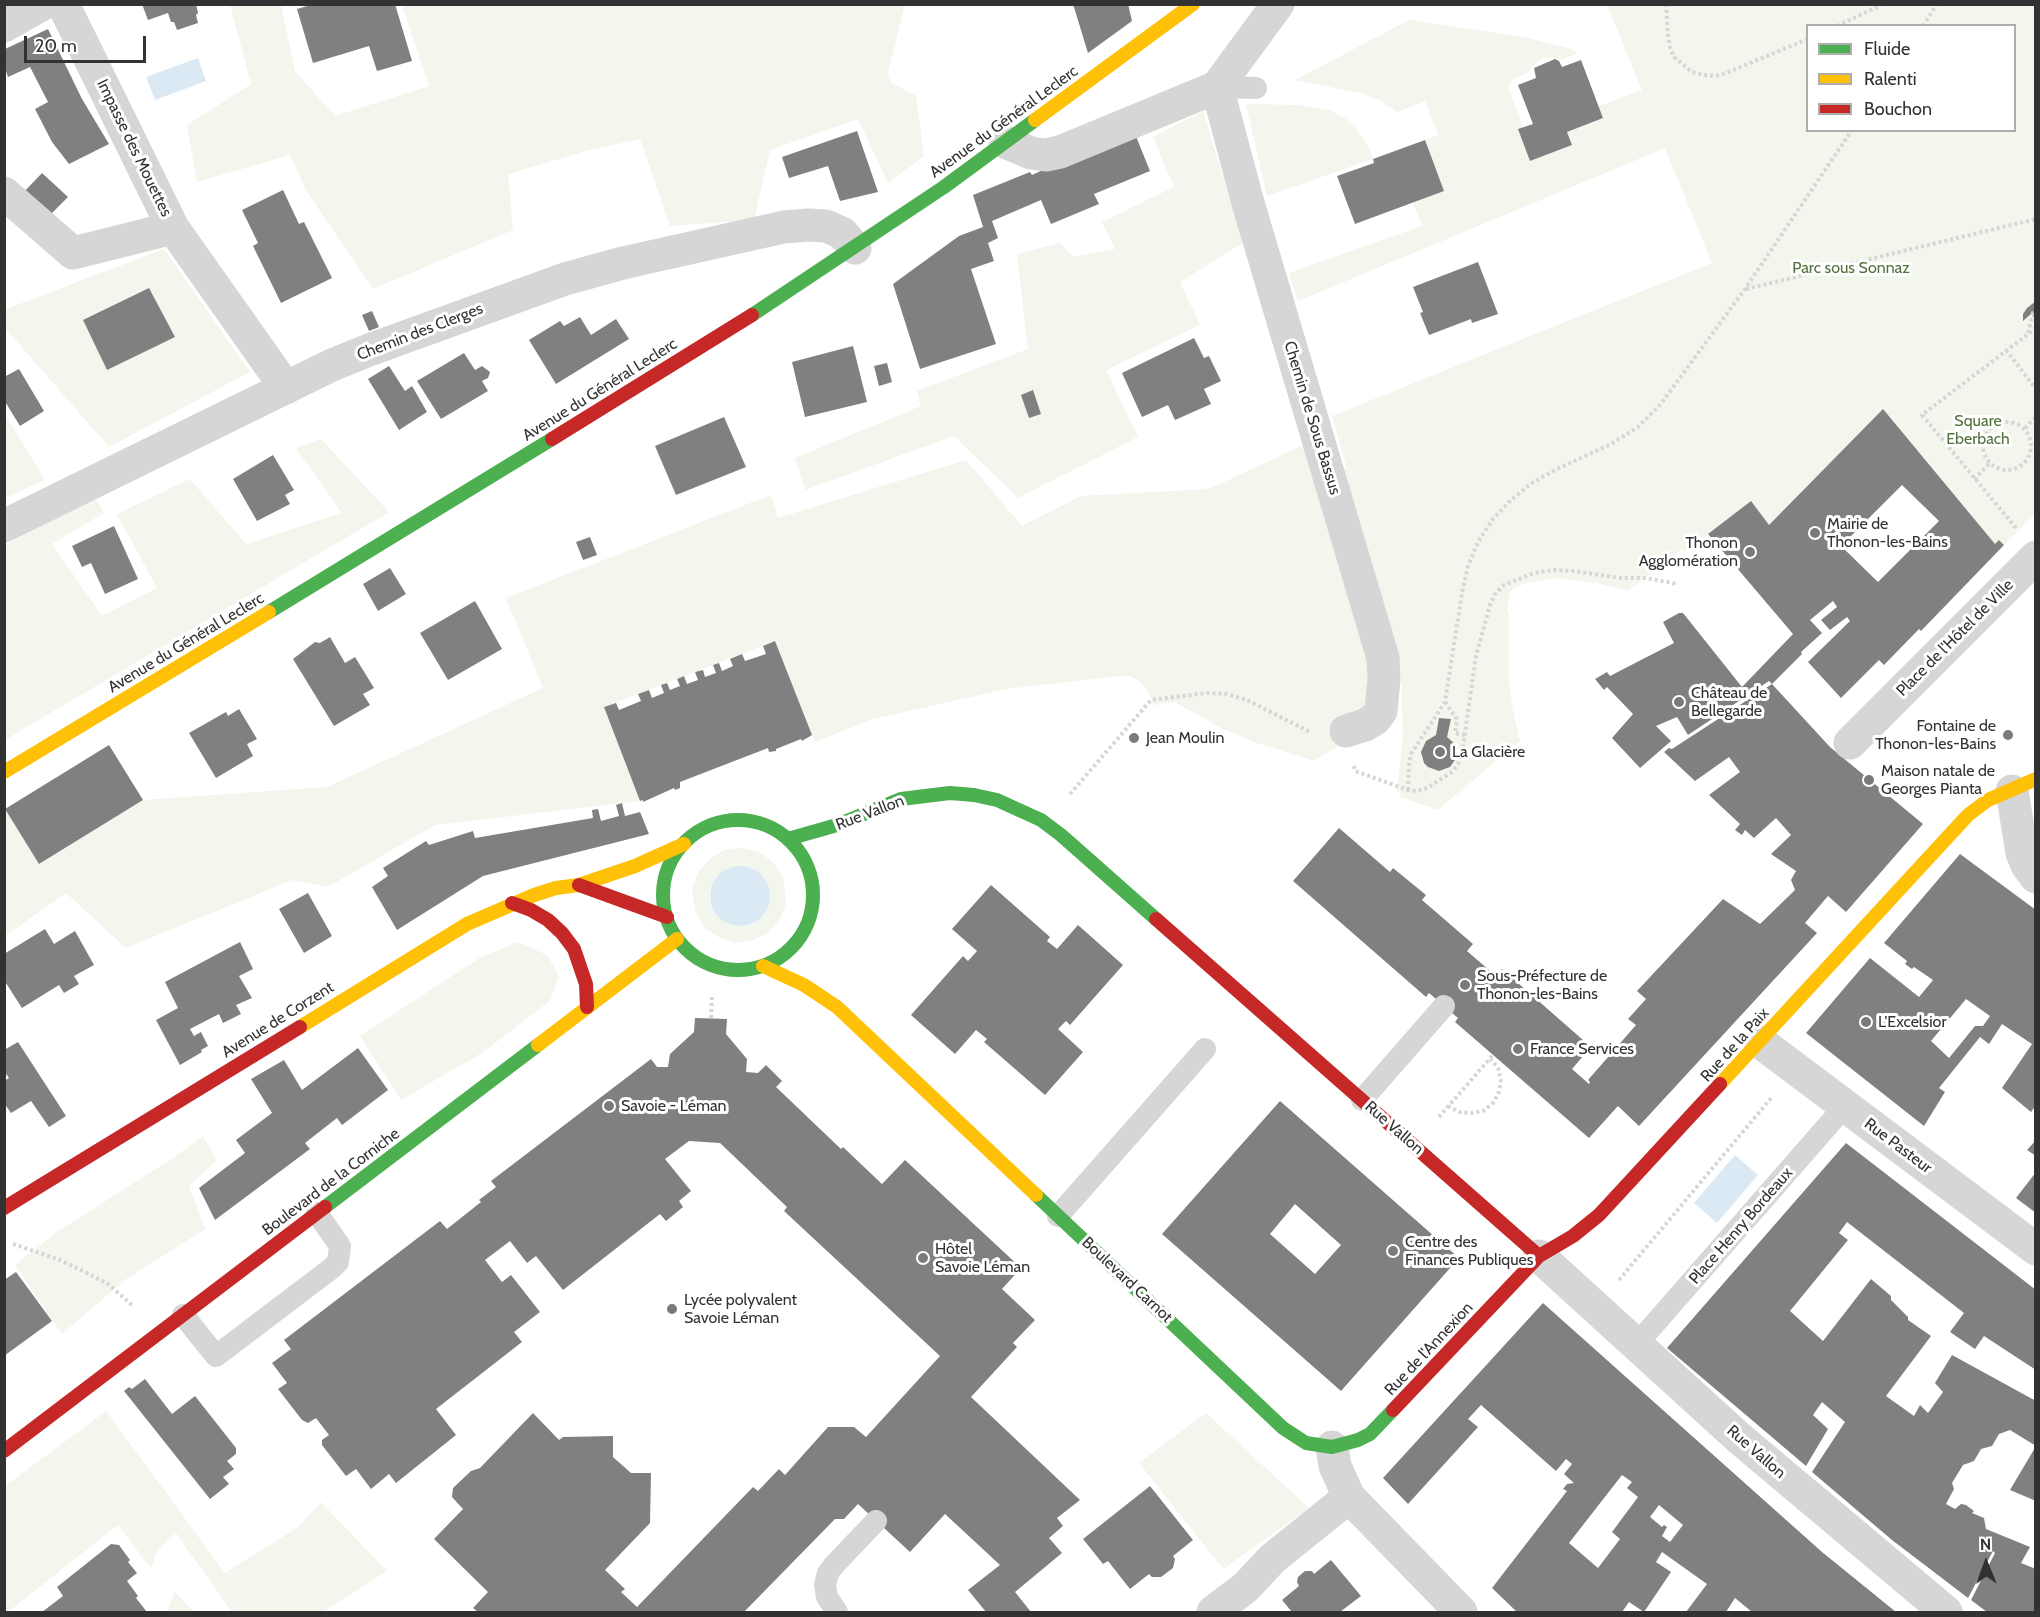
<!DOCTYPE html>
<meta charset="utf-8">
<style>
body{margin:0}
#map{position:relative;width:2040px;height:1617px;overflow:hidden;background:#fff;font-family:Cabin,sans-serif}
canvas{display:block}
.frame{position:absolute;inset:0;border:6px solid #323232;pointer-events:none}
.legend{position:absolute;left:1806px;top:24px;width:210px;height:108px;box-sizing:border-box;background:#fff;border:2px solid #adadad;margin:0;padding:8px 10px;list-style:none;font-size:18px;color:#323232}
.legend li{display:flex;align-items:center;gap:12px;height:30px}
.legend b{width:30px;border:2px solid #adadad}
.north{position:absolute;left:1956px;top:1533px;width:60px;height:60px;-webkit-text-stroke:4px #fff;paint-order:stroke;rotate:359deg;font-size:16px;font-weight:700;line-height:24px;text-align:center;color:#323232}
.north::after{content:'';display:block;margin:auto;width:21px;height:27px;background:#323232;clip-path:polygon(50% 0,100% 100%,50% 72%,0 100%)}
.scale{position:absolute;left:24px;top:36px;width:122px;height:27px;box-sizing:border-box;border:3px solid #323232;border-top:0;padding-left:8px;font-size:18px;line-height:21px;white-space:nowrap;color:#323232;-webkit-text-stroke:4px #fff;paint-order:stroke}
</style>
<div id="map">
<canvas width="2040" height="1617"></canvas>
<div class="frame"></div>
<ul class="legend">
<li><b style="height:8px;background:#4caf50"></b>Fluide</li>
<li><b style="height:8px;background:#ffc107"></b>Ralenti</li>
<li><b style="height:8px;background:#c62828"></b>Bouchon</li>
</ul>
<div class="north">N</div>
<div class="scale">20 m</div>
</div>
<script>
const context = document.querySelector('canvas').getContext('2d');
context.lineJoin = 'round';
function fill(path, color) { context.fillStyle = color; context.fill(path, 'evenodd'); }
const shape = rows => new Path2D(rows.map(r => 'M' + r).join(''));
function trace(path, color, width, dash) { context.strokeStyle = color; context.lineWidth = width; context.lineCap = dash ? 'butt' : 'round'; context.setLineDash(dash || []); context.stroke(path); }
function drawText(font, color, halo, rows, align = 'center') {
  context.font = font + ' Cabin,sans-serif'; context.lineWidth = 6; context.setLineDash([]); context.textBaseline = 'middle'; context.strokeStyle = halo; context.fillStyle = color; for (const [text, x, y, turn = 0] of rows) {
    context.save(); context.translate(x, y); context.rotate((+turn || 0) * Math.PI / 180); context.textAlign = isNaN(turn) ? turn : align; if (halo) context.strokeText(text, 0, 0); context.fillText(text, 0, 0); context.restore();
  }
}
fill(shape([
 [905,4,888,73,890,82,916,96,924,156,888,183,858,119,770,150,754,220,670,226,640,139,586,151,508,174,513,230,373,289,307,192,290,155,197,182,187,125,251,84,230,5,281,5,295,71,335,116,429,86,402,5],
 [1607,5,2035,5,2036,301,2027,308,2023,314,2023,320,2031,314,2035,319,2035,514,2004,545,1999,540,1995,544,1883,409,1769,525,1751,502,1684,552,1682,549,1628,591,1597,583,1556,578,1527,583,1516,587,1510,592,1507,608,1509,616,1509,682,1513,712,1520,741,1438,810,1400,797,1401,793,1397,792,1403,736,1401,673,1355,735,1314,761,1254,742,1219,727,1175,702,1154,705,1145,687,1138,680,1130,676,1121,676,1006,689,869,720,815,742,775,641,604,707,640,801,435,825,328,887,292,880,126,948,66,893,5,936,5,810,40,864,143,800,327,787,543,688,506,598,771,495,778,518,966,460,1022,526,1081,496,1209,489,1301,446,1347,469,1332,416,1712,263,1665,148,1298,301,1289,273,1422,226,1413,203,1443,191,1425,140,1438,135,1425,101,1397,112,1379,100,1360,93,1295,80,1409,20,1524,37,1571,49,1578,53,1562,60,1552,57,1542,59,1534,65,1528,73,1514,79,1509,83,1509,90,1523,127,1519,129,1531,161,1572,145,1567,132,1603,118,1599,106,1642,90],
 [1808,26,2014,26,2014,130,1808,130],
 [1246,104,1299,105,1331,111,1346,119,1357,130,1367,144,1373,159,1267,196],
 [1203,111,1243,243,1180,282,1200,325,1106,370,1138,437,1018,498,954,436,805,490,795,458,921,406,917,391,1028,349,1017,254,1060,243,1074,257,1115,249,1102,222,1174,187,1153,137],
 [164,249,250,372,109,447,5,328,4,310],
 [4,413,45,480,5,498,4,498],
 [321,439,389,512,5,740,4,546,94,496,104,513,52,544,102,616,157,588,117,514,190,479,246,544,342,513,296,448],
 [742,848,759,852,773,862,783,877,786,903,780,919,769,932,754,940,736,943,720,938,705,928,696,914,692,889,698,872,710,859,724,850],
 [710,888,755,923,745,926,735,926,712,908,709,899],
 [517,942,547,955,559,976,550,1001,482,1053,401,1100,360,1036,478,959],
 [203,1136,217,1160,189,1186,205,1229,125,1280,62,1334,15,1265,57,1232,173,1158],
 [106,1411,225,1573,298,1527,321,1502,387,1571,323,1612,232,1612,176,1533,157,1551,151,1569,118,1525,8,1612,5,1612,5,1486],
 [1206,1413,1309,1508,1223,1569,1139,1463],
 [174,1591,194,1612,168,1612]
]), '#f2f6ed');
fill(shape([
 [198,58,206,81,155,100,146,77],
 '710 896a30 30 0 1 1 60 0a30 30 0 1 1-60 0Z',
 [1735,1155,1758,1175,1717,1223,1694,1203]
]), '#dbe9f4');
fill(shape([
 [142,4,196,4,198,13,196,15,198,23,177,30,174,22,171,22,168,13,148,20],
 [314,4,395,4,412,61,377,71,369,46,313,63,297,9],
 [1073,4,1128,4,1132,21,1088,53],
 [48,29,82,99,109,144,69,164,52,142,35,109,48,102,30,67,8,77,5,68,5,49],
 [1555,59,1559,61,1562,67,1581,60,1603,118,1567,132,1572,145,1530,161,1518,129,1533,124,1518,85,1536,78,1534,68],
 [1133,129,1150,171,1094,194,1099,204,1051,224,1041,200,992,221,998,238,988,243,994,261,971,269,996,344,920,369,893,284,959,236,983,227,973,195,1030,172,1032,175],
 [857,131,878,192,840,201,828,166,789,178,782,157],
 [1425,140,1444,191,1355,224,1337,176,1374,163,1373,159],
 [42,173,68,197,47,218,21,195],
 [283,190,299,224,304,222,332,278,281,303,253,246,258,243,242,210],
 [1478,262,1498,314,1472,323,1471,319,1429,335,1420,313,1423,312,1413,287],
 [149,288,175,337,107,370,83,320],
 [2036,301,2036,319,2031,314,2023,321,2023,314,2027,308],
 [372,311,379,327,369,331,362,315],
 [580,317,591,335,616,319,629,339,556,384,529,340,560,321,564,326],
 [1194,338,1204,358,1209,356,1221,381,1204,389,1211,404,1175,420,1168,405,1142,417,1122,373],
 [853,346,867,402,805,417,792,362],
 [464,353,475,370,482,366,490,372,488,378,482,381,488,391,441,419,417,381],
 [887,363,892,382,879,386,874,366],
 [389,366,405,391,412,386,427,412,399,430,368,379],
 [19,369,44,411,20,426,4,400,4,377],
 [1033,390,1041,414,1029,418,1021,395],
 [1883,409,1995,544,1999,540,2004,545,1921,631,1919,629,1884,665,1879,660,1841,698,1808,662,1850,621,1847,617,1830,630,1821,620,1837,607,1833,601,1810,620,1822,633,1801,652,1802,654,1772,684,1769,681,1688,735,1677,717,1656,726,1671,741,1640,768,1612,738,1633,714,1607,687,1604,690,1595,679,1607,672,1610,676,1674,643,1663,622,1679,613,1683,613,1742,687,1793,634,1708,534,1751,501,1769,525],
 [1902,485,1939,521,1878,582,1841,546],
 [724,417,746,467,676,495,655,446],
 [273,455,294,490,285,495,290,504,257,521,233,479],
 [114,526,138,579,105,594,91,563,82,567,72,546],
 [590,537,597,555,583,560,576,542],
 [390,568,406,594,378,611,363,584],
 [475,601,502,649,448,680,420,633],
 [330,637,345,663,355,657,374,688,363,694,370,705,334,726,293,659,315,642,320,643],
 [775,641,812,735,802,741,801,739,776,749,776,751,769,752,768,748,680,782,680,788,675,790,674,788,643,802,643,800,640,801,604,707,616,703,619,710,641,701,638,694,649,690,652,698,664,693,661,685,667,683,670,690,680,686,677,679,684,676,687,684,698,680,695,672,703,670,705,677,716,673,713,665,719,663,722,671,733,666,730,659,742,654,745,661,766,654,763,646],
 [1772,684,1830,747,1923,824,1846,912,1828,896,1805,923,1817,933,1639,1126,1618,1106,1589,1138,1455,1022,1458,1018,1429,993,1426,997,1293,881,1339,828,1390,872,1393,868,1426,895,1422,900,1473,944,1467,951,1496,976,1502,969,1591,1047,1572,1069,1589,1084,1590,1082,1588,1080,1636,1025,1628,1019,1646,999,1637,991,1723,899,1760,924,1795,890,1791,880,1796,871,1771,854,1791,835,1776,818,1754,838,1745,830,1742,835,1735,830,1740,824,1709,795,1740,772,1729,757,1695,781,1664,752,1669,748,1672,749],
 [239,709,257,739,247,744,253,756,216,778,189,733,226,712,228,716],
 [1439,718,1451,719,1447,737,1456,745,1457,757,1450,767,1439,771,1428,767,1424,763,1421,752,1426,741,1436,735],
 [109,745,143,800,39,864,5,809],
 [622,803,625,816,640,812,649,834,483,876,397,930,372,887,388,876,383,868,426,841,429,845,473,831,475,838,593,818,592,810,598,809,601,821,619,816,616,805],
 [1960,854,2036,910,2036,1105,2031,1112,2002,1088,2032,1044,2002,1024,1989,1044,1980,1037,1939,1088,1945,1092,1924,1126,1806,1033,1870,958,1919,997,1933,980,1914,967,1912,969,1905,964,1907,961,1884,943],
 [1966,999,1990,1016,1983,1026,1975,1026,1949,1058,1931,1041],
 [991,885,1050,937,1047,941,1057,949,1078,925,1123,965,1070,1025,1066,1021,1058,1029,1083,1052,1045,1095,984,1042,987,1039,976,1030,955,1054,911,1015,963,956,968,961,977,951,952,929],
 [308,893,332,936,304,953,279,909],
 [45,929,54,944,75,931,94,965,74,976,79,984,64,993,59,985,22,1008,4,980,4,954],
 [240,942,253,969,239,976,252,998,236,1005,241,1014,223,1023,219,1014,190,1029,194,1036,201,1032,208,1046,201,1050,202,1052,180,1065,156,1020,178,1008,165,982],
 [695,1018,727,1019,726,1034,747,1059,746,1072,758,1073,766,1065,782,1081,776,1087,841,1149,843,1147,882,1184,905,1160,1021,1268,1002,1289,1035,1320,1013,1343,1017,1347,971,1397,1080,1500,1057,1518,1063,1526,1049,1538,1062,1553,1015,1592,1031,1612,986,1612,968,1590,1000,1565,945,1514,910,1552,858,1504,844,1519,835,1519,744,1612,478,1612,473,1608,488,1592,434,1539,463,1509,452,1497,453,1488,471,1471,480,1468,533,1413,559,1440,563,1437,613,1436,613,1457,631,1473,651,1473,650,1523,605,1570,625,1589,621,1592,637,1607,753,1487,758,1491,779,1469,785,1475,828,1427,854,1427,866,1437,940,1356,784,1211,787,1207,720,1143,689,1141,665,1159,691,1191,679,1201,683,1207,666,1221,660,1214,563,1290,536,1256,527,1263,510,1241,485,1260,502,1282,511,1275,540,1312,514,1332,522,1342,436,1409,456,1435,396,1483,389,1474,371,1489,356,1469,346,1476,322,1445,322,1440,329,1435,316,1418,308,1423,302,1420,278,1389,287,1383,272,1363,291,1349,284,1340,440,1221,447,1229,481,1202,479,1200,496,1187,491,1181,651,1059,657,1067,668,1067,670,1054,694,1032],
 [18,1042,66,1116,49,1127,31,1101,11,1113,4,1103,4,1081,9,1078,4,1071,4,1050],
 [358,1048,388,1090,342,1125,337,1118,305,1143,310,1149,215,1220,199,1188,245,1153,236,1140,272,1113,251,1079,284,1060,302,1090],
 [1280,1101,1459,1258,1341,1391,1162,1234],
 [1295,1204,1341,1245,1315,1274,1270,1234],
 [2036,1140,2036,1156,2027,1150],
 [1846,1143,2036,1290,2036,1370,1984,1336,1975,1349,1950,1332,1964,1313,1847,1222,1839,1233,1848,1240,1790,1311,1823,1341,1871,1279,1891,1296,1891,1300,1908,1317,1908,1320,1931,1336,1886,1396,1914,1416,1920,1405,1928,1413,1943,1392,1935,1383,1952,1355,2036,1401,2036,1446,2010,1430,1999,1434,1992,1446,1981,1449,1974,1461,1963,1465,1952,1483,1954,1489,1946,1504,1955,1509,1961,1504,1966,1505,1974,1511,1972,1513,1984,1518,1986,1529,2030,1547,2021,1563,2036,1569,2036,1612,1987,1612,1971,1600,1995,1553,1993,1551,1968,1598,1892,1540,1812,1472,1845,1422,1822,1402,1813,1415,1828,1429,1806,1466,1667,1348],
 [2036,1172,2036,1213,2016,1198],
 [16,1272,52,1321,4,1356,4,1280],
 [1543,1303,1822,1552,1896,1612,1752,1612,1735,1598,1726,1612,1686,1612,1707,1584,1662,1552,1656,1562,1671,1572,1644,1612,1629,1602,1622,1612,1517,1612,1492,1588,1567,1491,1563,1489,1567,1484,1574,1483,1564,1474,1572,1464,1566,1459,1556,1471,1481,1405,1468,1419,1478,1427,1408,1504,1383,1478],
 [1622,1475,1632,1482,1627,1488,1638,1497,1612,1532,1620,1539,1598,1568,1569,1543],
 [1659,1505,1683,1525,1670,1542,1662,1536,1667,1527,1664,1525,1662,1527,1650,1517],
 [145,1379,172,1414,195,1396,236,1448,236,1454,227,1461,234,1469,223,1477,229,1484,210,1499,124,1391,129,1387,132,1389],
 [2036,1446,2036,1501,2010,1490],
 [1150,1486,1193,1540,1173,1556,1175,1559,1173,1568,1161,1577,1152,1577,1149,1574,1130,1589,1108,1561,1103,1564,1083,1539],
 [111,1544,119,1545,130,1560,128,1562,137,1573,127,1581,138,1596,136,1598,147,1612,42,1612,63,1596,57,1587],
 [1331,1560,1361,1596,1340,1612,1292,1612,1282,1600,1299,1586,1297,1582,1298,1577,1305,1571,1312,1571,1314,1574]
]), '#808080');
trace(shape([
 [1666,4,1668,35,1670,47,1674,57,1692,72,1703,75,1715,76,1726,73,1808,39],
 [1837,26,1883,4],
 [1923,26,1937,4],
 [1746,289,2036,219],
 [2028,333,2033,313,2036,312],
 [2006,350,2036,389],
 '1983 446a24 24 0 1 1 48 0a24 24 0 1 1-48 0Z',
 [2025,428,2036,417],
 [1974,479,1990,463],
 [2016,528,1922,415,2036,328],
 [1445,702,1457,719,1455,733,1465,735],
 [1354,766,1355,771,1408,790,1418,791,1427,788,1452,772,1458,764,1462,754,1476,656,1490,605,1495,594,1504,585,1534,573,1553,570,1574,571,1620,578,1646,578,1677,584],
 [1408,790,1409,763,1411,754,1445,702,1462,593,1468,566,1478,542,1493,519,1511,500,1532,483,1555,470,1611,444,1638,427,1660,405,1745,289,1852,130],
 [1070,794,1151,700,1207,693,1227,694,1247,700,1310,732],
 [711,1018,712,995],
 [1448,1106,1459,1112,1471,1113,1483,1111,1493,1103,1499,1092,1501,1080,1498,1068,1490,1058],
 [1439,1117,1493,1055],
 [13,1244,60,1260,83,1271,108,1284,133,1306],
 [1619,1280,1772,1097]
]), '#d6d6d6', 4, [3, 3]);
trace(shape([
 [1217,87,1256,88],
 [1362,1100,1444,1006],
 [1058,1216,1205,1049],
 [183,1315,216,1356,332,1268,338,1262,340,1246,317,1213],
 [1636,1345,1845,1106],
 [837,1612,827,1597,825,1585,828,1573,835,1564,876,1521]
]), '#d6d6d6', 22);
trace(shape([
 [63,4,173,228],
 [4,26,43,4],
 [1217,87,1248,203,1383,658,1384,679,1381,711,1375,719,1365,725,1346,731],
 [1005,142,1031,153,1046,155,1060,152,1217,87,1278,4],
 [4,193,73,253,173,228,286,388],
 [4,526,332,365,369,350,565,279,623,263,784,227,808,225,826,226,842,233,855,248],
 [1850,743,2036,557],
 [2012,791,2022,853,2027,865,2036,877],
 [1760,1042,2036,1249],
 [1539,1256,1739,1438,1946,1612],
 [1332,1447,1335,1466,1349,1497,1461,1612],
 [1213,1612,1246,1587,1272,1559,1349,1497]
]), '#d6d6d6', 33);
trace(shape([
 [752,315,944,187,1035,120],
 [269,612,552,439],
 '663 895a75 75 0 1 1 150 0a75 75 0 1 1-150 0Z',
 [788,839,837,825,901,799,950,793,974,795,997,800,1041,820,1061,835,1156,919],
 [1036,1195,1283,1428,1306,1443,1332,1447,1358,1440,1370,1434,1393,1410],
 [325,1207,538,1045]
]), '#4caf50', 14);
trace(shape([
 [1035,120,1193,4],
 [4,772,269,612],
 [763,966,804,985,837,1007,1036,1195],
 [300,1027,467,924,534,895,556,888,579,885,635,866,684,844],
 [538,1045,677,939],
 [1720,1084,1968,815,1988,800,2036,779]
]), '#ffc107', 14);
trace(shape([
 [552,439,752,315],
 [579,885,667,917],
 [512,903,531,910,548,920,562,933,574,949,586,984,587,1007],
 [1156,919,1539,1256],
 [4,1208,300,1027],
 [1393,1410,1539,1256,1573,1236,1599,1215,1720,1084],
 [4,1451,325,1207]
]), '#c62828', 14);
for (const [x, y, r, color] of [
 [1815,533,6,"#7a7a7a"],
 [1750,552,6,"#7a7a7a"],
 [1679,702,6,"#7a7a7a"],
 [2008,735,6,"#7a7a7a"],
 [1134,738,6,"#7a7a7a"],
 [1440,752,6,"#7a7a7a"],
 [1869,780,6,"#7a7a7a"],
 [1465,985,6,"#7a7a7a"],
 [1866,1022,6,"#7a7a7a"],
 [1518,1049,6,"#7a7a7a"],
 [609,1106,6,"#7a7a7a"],
 [1393,1251,6,"#7a7a7a"],
 [923,1258,6,"#7a7a7a"],
 [672,1309,6,"#7a7a7a"]
]) { const dot = new Path2D(); dot.arc(x, y, r, 0, 2 * Math.PI); context.fillStyle = color; context.fill(dot); trace(dot, '#fff', 2); }
drawText('16px', '#323232', '#fff', [
 ["Avenue du Général Leclerc",1004,122,-36],
 ["Impasse des Mouettes",134,148,64],
 ["Chemin des Clerges",420,332,-21],
 ["Avenue du Général Leclerc",600,390,-32],
 ["Chemin de Sous Bassus",1312,418,73],
 ["Place de l'Hôtel de Ville",1955,638,-45],
 ["Avenue du Général Leclerc",186,643,-31],
 ["Rue Vallon",870,813,-21],
 ["Avenue de Corzent",278,1020,-32],
 ["Rue de la Paix",1735,1045,-48],
 ["Rue Vallon",1394,1128,41],
 ["Rue Pasteur",1898,1146,37],
 ["Boulevard de la Corniche",331,1182,-37],
 ["Place Henry Bordeaux",1741,1226,-49],
 ["Boulevard Carnot",1127,1280,43],
 ["Rue de l'Annexion",1429,1349,-47],
 ["Rue Vallon",1756,1452,41]
]);
drawText('16px', '#52713b', '#fff', [
 ["Parc sous Sonnaz",1851,268],
 ["Square",1978,421],
 ["Eberbach",1978,439]
]);
drawText('16px', '#323232', '#fff', [
 ["Mairie de",1827,524],
 ["Thonon-les-Bains",1827,542],
 ["Thonon",1738,543,"right"],
 ["Agglomération",1738,561,"right"],
 ["Château de",1691,693],
 ["Bellegarde",1691,711],
 ["Fontaine de",1996,726,"right"],
 ["Thonon-les-Bains",1996,744,"right"],
 ["Jean Moulin",1146,738],
 ["La Glacière",1452,752],
 ["Maison natale de",1881,771],
 ["Georges Pianta",1881,789],
 ["Sous-Préfecture de",1477,976],
 ["Thonon-les-Bains",1477,994],
 ["L'Excelsior",1878,1022],
 ["France Services",1530,1049],
 ["Savoie - Léman",621,1106],
 ["Centre des",1405,1242],
 ["Finances Publiques",1405,1260],
 ["Hôtel",935,1249],
 ["Savoie Léman",935,1267],
 ["Lycée polyvalent",684,1300],
 ["Savoie Léman",684,1318]
], 'left');
</script>
